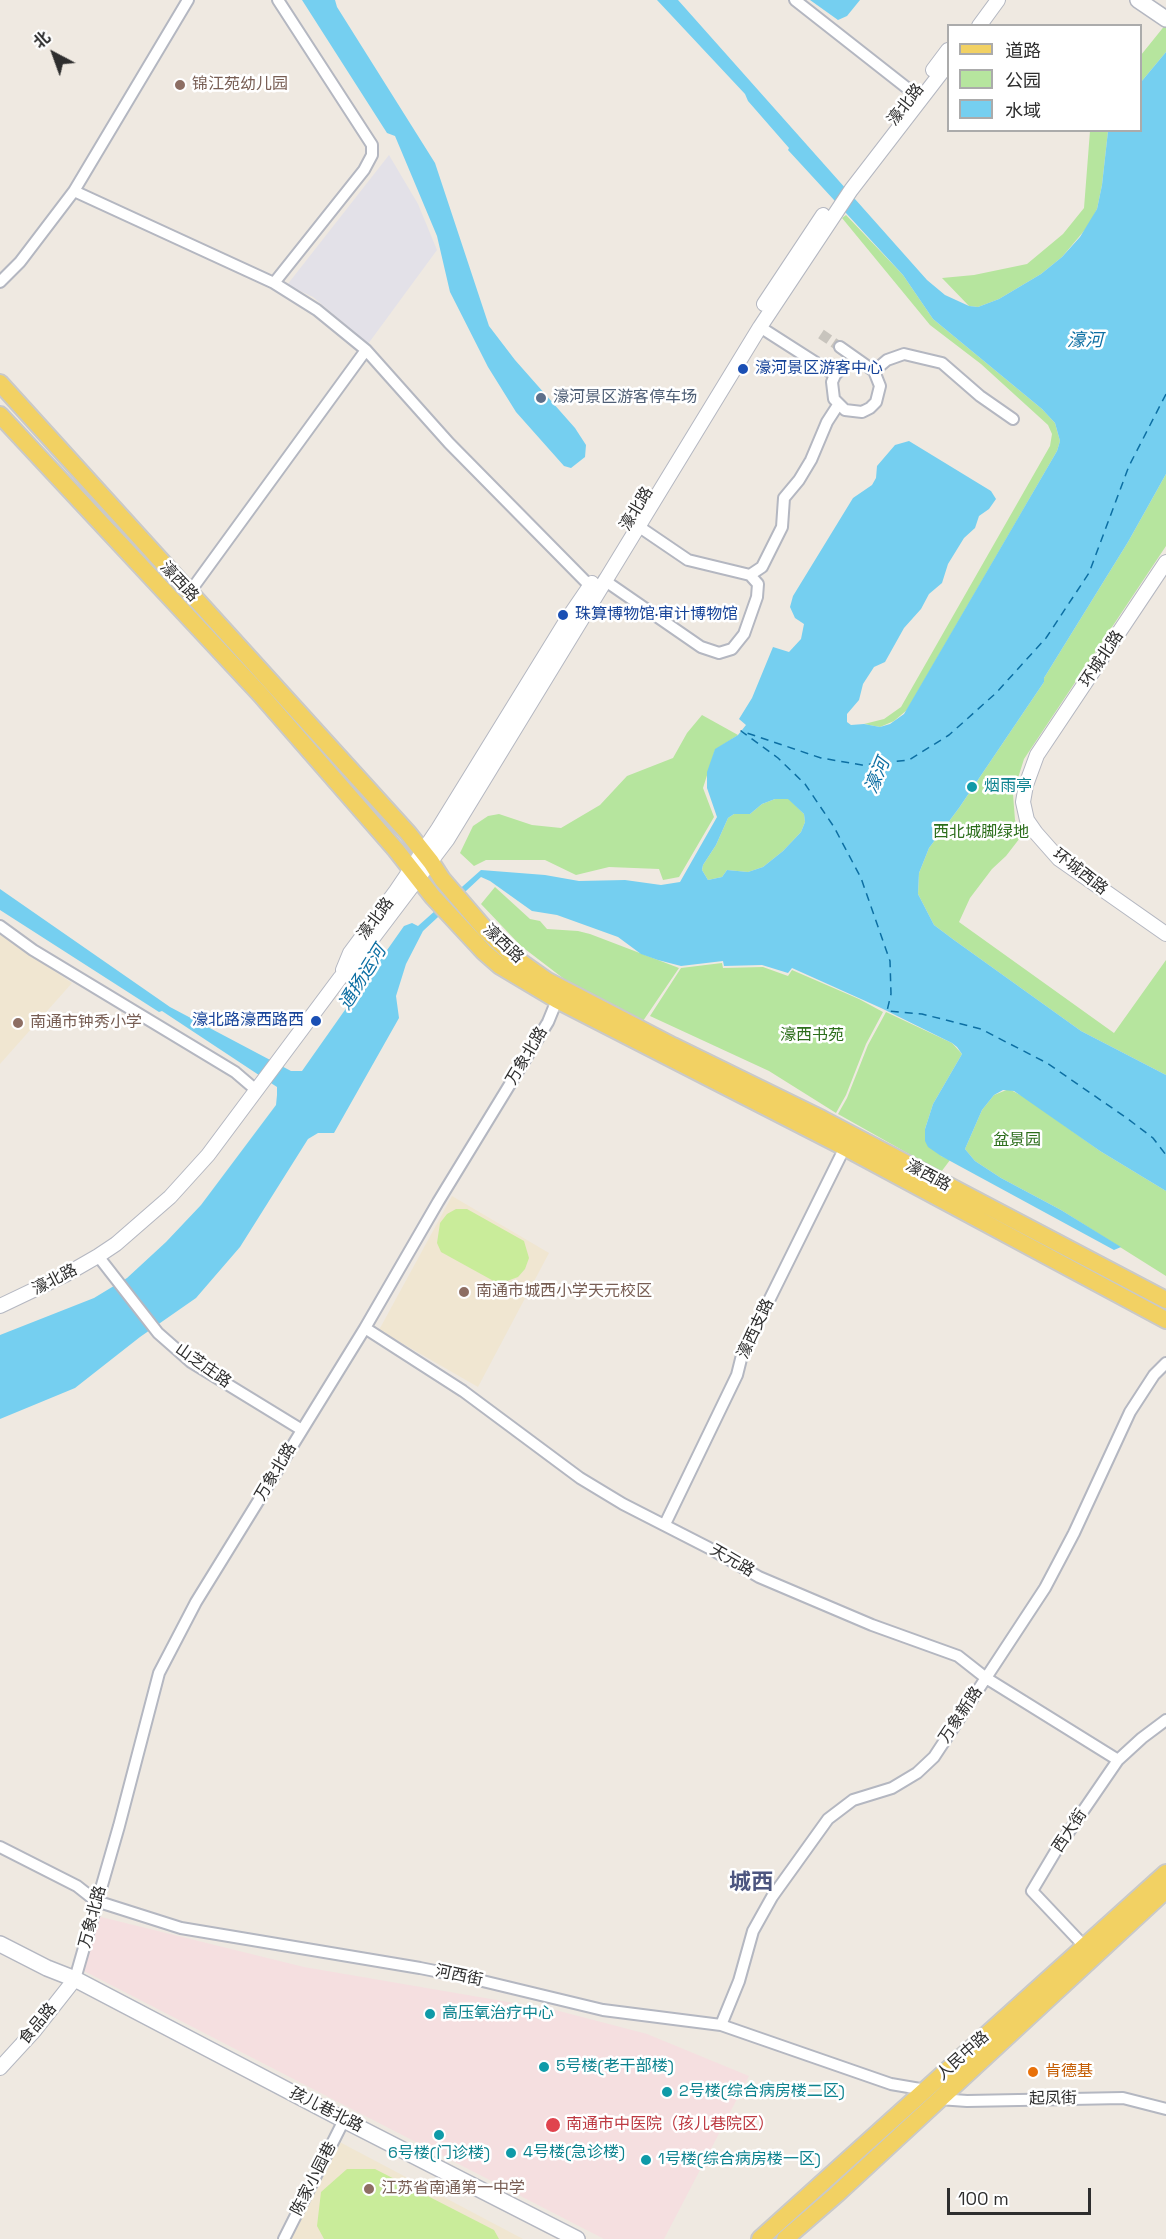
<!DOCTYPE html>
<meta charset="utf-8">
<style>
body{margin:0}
#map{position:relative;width:1166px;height:2239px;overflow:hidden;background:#efe9e1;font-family:"Space Grotesk","Noto Sans SC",sans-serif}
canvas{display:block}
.legend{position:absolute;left:947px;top:24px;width:195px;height:108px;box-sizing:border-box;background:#fff;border:2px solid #ababab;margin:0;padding:8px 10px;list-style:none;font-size:18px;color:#2e2e2e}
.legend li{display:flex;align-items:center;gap:12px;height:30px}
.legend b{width:30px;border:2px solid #ababab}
.north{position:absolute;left:24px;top:24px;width:60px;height:60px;-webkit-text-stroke:4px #fff;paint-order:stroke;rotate:319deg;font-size:16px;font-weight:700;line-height:24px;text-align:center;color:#2e2e2e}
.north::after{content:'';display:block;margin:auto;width:21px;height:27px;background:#2e2e2e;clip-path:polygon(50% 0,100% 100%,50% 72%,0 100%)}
.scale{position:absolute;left:947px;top:2188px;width:144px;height:27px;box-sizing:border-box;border:3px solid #2e2e2e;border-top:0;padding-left:8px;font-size:18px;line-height:21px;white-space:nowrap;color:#2e2e2e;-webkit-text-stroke:4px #fff;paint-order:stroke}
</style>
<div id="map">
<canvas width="1166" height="2239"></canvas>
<ul class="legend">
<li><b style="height:8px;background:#f2d163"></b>道路</li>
<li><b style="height:16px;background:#b6e59e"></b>公园</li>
<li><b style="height:16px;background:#75cff0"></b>水域</li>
</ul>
<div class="north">北</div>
<div class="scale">100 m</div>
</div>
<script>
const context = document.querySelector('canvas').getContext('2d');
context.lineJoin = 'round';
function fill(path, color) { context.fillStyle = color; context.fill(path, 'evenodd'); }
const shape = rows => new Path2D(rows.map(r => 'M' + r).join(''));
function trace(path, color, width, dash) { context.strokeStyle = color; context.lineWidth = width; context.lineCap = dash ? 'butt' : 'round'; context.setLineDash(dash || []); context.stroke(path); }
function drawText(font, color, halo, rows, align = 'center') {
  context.font = font + ' "Space Grotesk","Noto Sans SC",sans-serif'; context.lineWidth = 5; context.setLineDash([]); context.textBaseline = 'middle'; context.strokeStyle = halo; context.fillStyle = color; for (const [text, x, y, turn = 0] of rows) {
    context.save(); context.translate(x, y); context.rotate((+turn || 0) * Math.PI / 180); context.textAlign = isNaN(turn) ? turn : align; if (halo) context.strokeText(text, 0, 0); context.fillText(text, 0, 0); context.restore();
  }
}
fill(shape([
 [389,155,418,204,437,250,368,344,313,297,287,285]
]), '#e3e1e8');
fill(shape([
 [0,934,72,983,0,1064],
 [452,1196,549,1253,478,1387,379,1330],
 [334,2139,523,2239,284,2239]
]), '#f0e6d1');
fill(shape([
 [97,1916,304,1967,555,2010,647,2034,749,2076,664,2239,604,2239,82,1970]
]), '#f5dfe0');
fill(shape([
 [1166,24,1166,52,1141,82,1141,55],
 [1090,131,1108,131,1102,185,1097,209,1089,225,1062,257,1041,274,999,299,978,307,969,306,942,278,974,275,1027,264,1063,234,1084,208],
 [846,215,903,275,933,319,1042,409,1055,423,1060,441,1057,451,907,710,894,721,880,727,864,724,884,719,901,707,1050,446,1052,434,1048,425,981,364,930,325,842,218],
 [1166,474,1166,546,1024,759,1013,794,1015,820,1023,834,1006,856,992,869,970,898,959,922,1114,1033,1166,960,1166,1075,1081,1031,954,940,934,925,918,894,919,873,929,848,959,808,1044,682,1044,678,1128,542],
 [702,715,738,735,715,750,703,788,714,817,679,877,663,880,659,869,609,867,576,875,545,860,486,860,474,866,460,853,473,826,488,816,499,814,532,825,561,828,600,805,627,776,673,758,687,733],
 [788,798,804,814,805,822,801,832,783,851,763,867,748,872,727,870,722,877,708,880,702,870,703,865,716,845,728,818,734,814,750,814,762,804,775,799],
 [495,887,530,919,540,921,547,929,578,931,590,934,679,968,643,1021,572,985,521,946,481,904],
 [722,963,723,968,763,967,788,976,792,970,859,999,883,1012,866,1044,846,1095,836,1113,769,1071,650,1016,681,968],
 [886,1012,952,1043,962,1054,933,1104,925,1129,941,1156,950,1160,941,1172,838,1114,847,1098,868,1045],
 [1009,1089,1026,1098,1100,1151,1166,1191,1166,1276,1061,1210,1001,1178,975,1161,965,1149,982,1110,994,1095]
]), '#b6e59e');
fill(shape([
 [456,1209,467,1209,524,1241,529,1258,525,1269,518,1277,499,1284,441,1252,437,1243,440,1223,447,1214],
 [347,2169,375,2169,494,2230,499,2239,324,2239,317,2226,321,2192]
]), '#c9ec9a');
fill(shape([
 [302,0,335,0,337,7,435,163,489,326,515,360,575,428,586,445,585,457,571,468,564,466,516,412,488,367,450,292,437,236,395,136,387,133],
 [657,0,678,0,927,280,945,295,969,306,978,307,999,299,1041,274,1062,257,1080,237,1097,209,1102,185,1108,131,1140,130,1141,82,1166,52,1166,474,1128,542,1044,678,1044,682,959,808,929,848,919,873,918,894,934,925,954,940,1081,1031,1166,1075,1166,1191,1100,1151,1014,1091,1003,1090,994,1095,982,1110,965,1149,975,1161,1001,1178,1061,1210,1121,1247,1114,1250,941,1156,928,1147,925,1141,925,1129,933,1104,962,1054,957,1047,952,1043,881,1008,792,968,788,973,762,965,724,966,723,961,681,966,658,960,641,954,618,937,557,915,532,911,490,881,481,877,423,931,406,964,396,996,399,1018,334,1133,318,1133,308,1139,240,1247,196,1298,140,1337,75,1388,0,1419,0,1335,94,1298,127,1278,166,1242,201,1205,276,1105,277,1095,277,1087,162,1011,159,1012,0,910,0,889,170,1007,291,1071,302,1071,404,926,412,923,418,926,481,870,545,875,579,881,625,880,661,885,680,882,717,817,707,788,707,772,715,749,738,735,746,725,739,719,752,698,773,647,789,652,801,639,804,624,795,618,790,607,793,596,853,498,872,485,876,478,877,466,895,445,909,441,991,491,996,499,989,509,979,516,975,528,964,538,948,564,942,583,929,594,921,609,904,628,885,662,874,667,863,684,859,700,847,714,847,722,851,725,864,724,880,727,890,724,904,714,1057,451,1060,441,1055,423,1042,409,933,319,903,275,788,150,789,148,748,101,745,94],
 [775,799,788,799,804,814,805,822,801,832,783,851,763,867,748,872,727,870,722,877,708,880,702,870,703,865,716,845,728,818,734,814,750,814,762,804],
 [810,0,860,0,847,16,838,20]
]), '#75cff0');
trace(shape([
 [1166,394,1129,466,1089,573,1046,638,996,693,949,735,909,760,862,765,821,758,741,731,778,758,805,784,834,827,861,878,890,961,891,994,887,1011,922,1014,981,1029,1008,1043,1047,1063,1128,1119,1153,1138,1166,1155]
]), '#0d6fa3', 1.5, [8, 6]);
trace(shape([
 [821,334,840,347]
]), '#c8c4bd', 10, [10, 5]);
const minor = shape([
 [795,0,921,99],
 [74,191,274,283,317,310,366,350,449,443,594,590],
 [0,282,20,262,74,191,188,0],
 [274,283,364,170,372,155,372,145,278,0],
 [760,327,835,375],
 [840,347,874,371,880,386,876,402,870,408,862,412,845,410,834,399,832,382,835,375,842,368,850,364,858,362,867,366],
 [874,371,887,360,904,354,942,363,980,396,1013,419],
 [638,526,688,560,750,575,762,567,782,527,784,498,799,480,811,460,827,422,838,405],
 [604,580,701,647,719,653,732,649,744,634,757,597,758,584,750,575],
 [189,593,366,350],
 [0,926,33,950,235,1072,256,1090],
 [98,1256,158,1333,191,1362,302,1430],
 [365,1328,463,1391,580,1478,623,1504,709,1548,759,1577,872,1625,958,1656,986,1678,1118,1760],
 [665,1524,737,1375,742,1355,847,1143],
 [0,1847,77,1886,96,1901,181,1928,420,1968,470,1978,603,2010,721,2025,891,2084,926,2090],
 [1085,1947,1032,1891,1057,1849,1118,1760,1142,1738,1166,1720],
 [75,1979,119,1826,159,1673,196,1602,365,1328,438,1202,548,1022,557,1000],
 [721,2025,739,1981,753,1931,772,1897,828,1819,853,1800,892,1788,917,1773,934,1757,1045,1588,1074,1533,1130,1412,1154,1375,1166,1363],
 [939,2099,967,2101,1123,2098,1166,2109],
 [284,2239,344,2120]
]);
const tertiary = shape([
 [979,26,998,0],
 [933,70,948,50],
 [764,304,823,215],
 [1166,562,1037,755,1026,785,1023,802,1027,820,1036,833,1059,859,1166,934],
 [343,970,350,953,396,891,438,829,568,618,592,583],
 [0,1306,65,1275,98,1256,116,1244,170,1197,208,1155,340,978,357,959,447,840,760,327,851,190,948,64],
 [0,2068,34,2031,75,1979]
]);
const secondary = shape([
 [1138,0,1166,19],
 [0,1944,47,1968,75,1979,344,2120,577,2239]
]);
const primary = shape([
 [0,383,408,833,431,862,442,879,485,929,515,958,546,980,673,1046,822,1119,1166,1300],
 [0,415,260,694,396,850,433,897,484,952,500,966,557,1000,844,1147,1166,1320],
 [760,2239,1166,1873],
 [785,2239,837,2194,1166,1890]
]);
trace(minor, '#b4b7c1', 14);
trace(tertiary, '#b4b7c1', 16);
trace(secondary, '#b4b7c1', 18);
trace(primary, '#c9c9c9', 20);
trace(minor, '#fff', 10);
trace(tertiary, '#fff', 14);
trace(secondary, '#fff', 15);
trace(primary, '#f2d163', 16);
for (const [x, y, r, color] of [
 [180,85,6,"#8d6e63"],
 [743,369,6,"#1a4fb4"],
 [541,398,6,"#5c6f8a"],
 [563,615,6,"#1a4fb4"],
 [972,787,6,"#0f9aa8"],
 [316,1021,6,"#1a4fb4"],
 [18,1023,6,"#8d6e63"],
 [464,1292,6,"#8d6e63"],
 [430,2014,6,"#0f9aa8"],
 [544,2067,6,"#0f9aa8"],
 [1033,2072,6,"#e8710a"],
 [667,2092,6,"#0f9aa8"],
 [553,2125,8,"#e0444e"],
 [439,2135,6,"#0f9aa8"],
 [511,2153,6,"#0f9aa8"],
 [646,2160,6,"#0f9aa8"],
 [369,2189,6,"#8d6e63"]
]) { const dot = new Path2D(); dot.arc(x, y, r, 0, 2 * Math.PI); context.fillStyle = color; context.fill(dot); trace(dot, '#fff', 2); }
drawText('16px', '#785e54', '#fff', [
 ["锦江苑幼儿园",192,85],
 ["南通市钟秀小学",30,1023],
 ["南通市城西小学天元校区",476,1292],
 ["江苏省南通第一中学",381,2189]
], 'left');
drawText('16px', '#2e2e2e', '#fff', [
 ["濠北路",906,105,-52],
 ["濠北路",637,509,-59],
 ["濠西路",179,582,47],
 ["环城北路",1102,659,-56],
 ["环城西路",1080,872,38],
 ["濠北路",376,919,-53],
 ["濠西路",503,944,43],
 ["万象北路",527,1056,-59],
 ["濠西路",928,1176,28],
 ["濠北路",55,1280,-27],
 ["濠西支路",756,1329,-65],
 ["山芝庄路",203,1366,35],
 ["万象北路",276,1472,-59],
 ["天元路",732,1561,30],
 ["万象新路",961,1715,-56],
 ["西大街",1070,1831,-56],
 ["万象北路",93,1917,-75],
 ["河西街",459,1976,12],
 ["食品路",38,2024,-50],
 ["人民中路",963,2056,-42],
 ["起凤街",1053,2099,-1],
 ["孩儿巷北路",326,2110,27],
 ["陈家小园巷",314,2179,-63]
]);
drawText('16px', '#164399', '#fff', [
 ["濠河景区游客中心",755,369],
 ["珠算博物馆·审计博物馆",575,615],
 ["濠北路濠西路西",304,1021,"right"]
], 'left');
drawText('16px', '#4e5e75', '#fff', [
 ["濠河景区游客停车场",553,398]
], 'left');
drawText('16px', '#0d838f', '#fff', [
 ["烟雨亭",984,787],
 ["高压氧治疗中心",442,2014],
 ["5号楼(老干部楼)",556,2067],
 ["2号楼(综合病房楼二区)",679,2092],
 ["4号楼(急诊楼)",523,2153],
 ["6号楼(门诊楼)",439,2154,"center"],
 ["1号楼(综合病房楼一区)",658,2160]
], 'left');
drawText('16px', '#2c6e1b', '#fff', [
 ["西北城脚绿地",981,833],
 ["濠西书苑",812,1036],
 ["盆景园",1017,1141]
]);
drawText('16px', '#c56008', '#fff', [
 ["肯德基",1045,2072]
], 'left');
drawText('16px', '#be3a42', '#fff', [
 ["南通市中医院（孩儿巷院区）",566,2125]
], 'left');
drawText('italic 18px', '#0d6fa3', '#fff', [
 ["濠河",1085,341],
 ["濠河",878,776,-67],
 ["通扬运河",363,978,-58]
]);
drawText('bold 22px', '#4d5680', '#fff', [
 ["城西",751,1883]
]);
</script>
